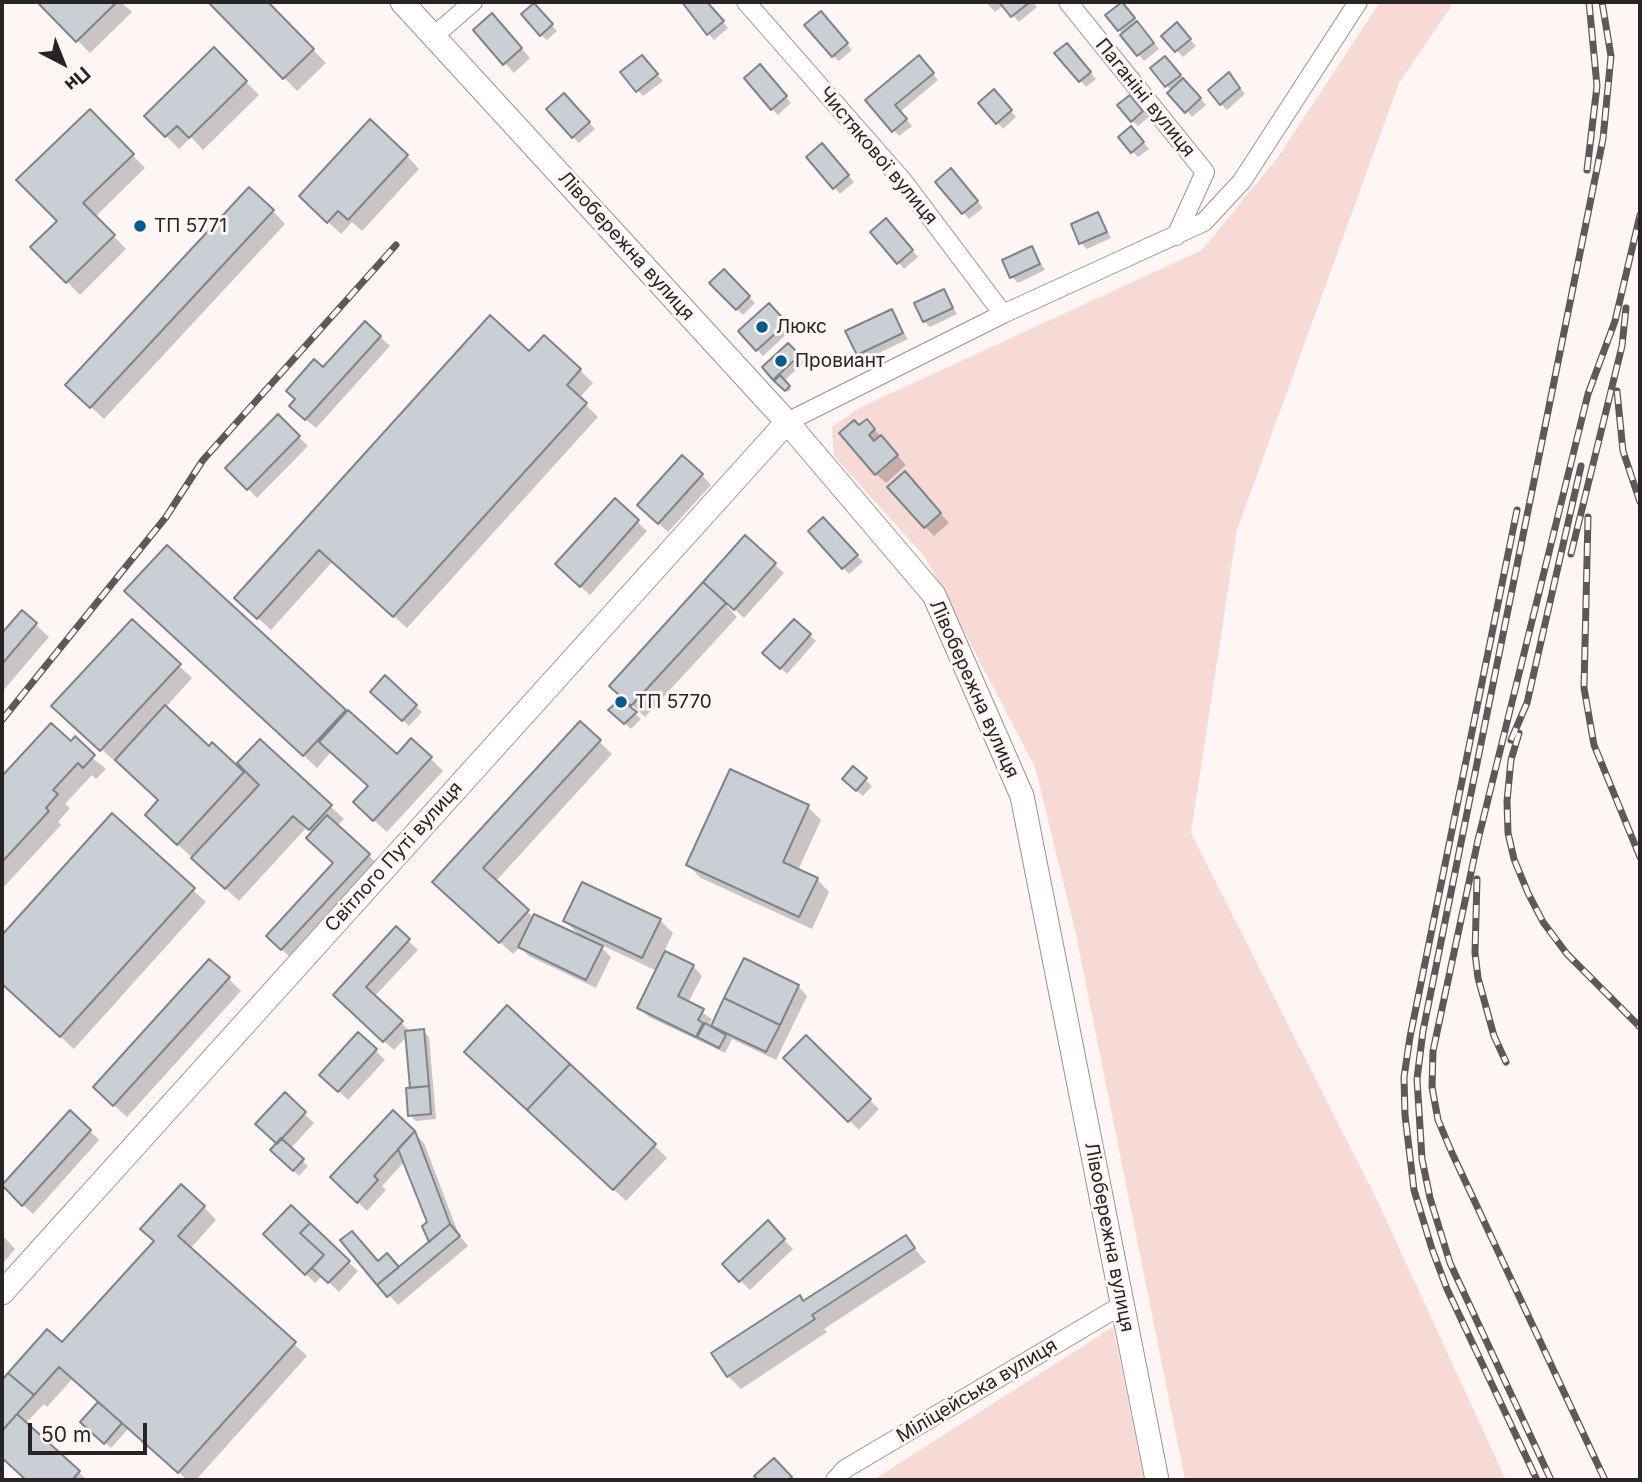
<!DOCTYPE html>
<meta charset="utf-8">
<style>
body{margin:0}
#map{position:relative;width:1642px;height:1482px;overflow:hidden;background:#fef6f5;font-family:Inter,sans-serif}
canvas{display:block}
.frame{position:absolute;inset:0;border:4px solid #272423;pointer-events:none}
.north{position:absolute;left:28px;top:28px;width:70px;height:70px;-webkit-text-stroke:5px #fef6f5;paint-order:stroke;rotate:138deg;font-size:19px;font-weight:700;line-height:28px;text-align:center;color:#272423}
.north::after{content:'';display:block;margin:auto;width:24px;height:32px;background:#272423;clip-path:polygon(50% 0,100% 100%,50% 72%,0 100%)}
.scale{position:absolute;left:28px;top:1423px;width:119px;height:32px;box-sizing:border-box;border:4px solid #272423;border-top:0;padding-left:9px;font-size:21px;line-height:24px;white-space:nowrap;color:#272423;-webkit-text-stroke:5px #fef6f5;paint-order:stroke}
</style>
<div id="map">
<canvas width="1642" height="1482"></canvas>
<div class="frame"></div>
<div class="north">Пн</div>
<div class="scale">50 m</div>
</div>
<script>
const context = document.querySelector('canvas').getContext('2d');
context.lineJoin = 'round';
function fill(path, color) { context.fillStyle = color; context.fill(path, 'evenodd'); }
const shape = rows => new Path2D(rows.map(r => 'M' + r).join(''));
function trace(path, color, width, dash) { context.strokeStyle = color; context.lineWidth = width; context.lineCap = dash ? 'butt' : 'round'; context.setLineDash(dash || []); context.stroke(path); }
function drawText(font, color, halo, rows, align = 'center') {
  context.font = font + ' Inter,sans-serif'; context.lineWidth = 6; context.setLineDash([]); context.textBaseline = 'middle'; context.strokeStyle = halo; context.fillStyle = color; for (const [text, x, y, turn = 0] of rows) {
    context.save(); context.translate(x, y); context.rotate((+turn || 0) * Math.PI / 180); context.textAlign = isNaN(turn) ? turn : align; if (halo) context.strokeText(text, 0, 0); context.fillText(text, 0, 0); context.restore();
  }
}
fill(shape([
 [1380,2,1454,2,1399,83,1237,530,1191,833,1378,1202,1506,1480,1185,1480,1075,930,1035,767,925,557,834,456,832,427,861,407,1202,250,1278,157],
 [1113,1327,1144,1480,873,1480]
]), '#f7d9d5');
fill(shape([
 [39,2,121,2,132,12,90,53],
 [211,2,266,2,326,63,297,91],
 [685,2,706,2,728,28,714,40,683,3],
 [986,2,1033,2,1037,7,1019,22,1004,5,995,12],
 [1128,10,1159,49,1144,61,1107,15],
 [539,11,557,31,547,40,541,35],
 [826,19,852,50,839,61,833,56],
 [501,25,530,58,514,73,505,63],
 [1182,30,1196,46,1183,57,1164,36],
 [214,50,259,95,203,150,191,137,179,149,146,116],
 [1072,51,1096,79,1086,87,1057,54],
 [648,63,663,81,643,96,637,90],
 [925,63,938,80,900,112,912,126,899,136,868,100],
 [1171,64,1206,105,1192,117,1153,68],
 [765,73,791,103,778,115,772,109],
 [1235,81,1245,94,1227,110,1221,104],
 [999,98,1016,117,1003,129,980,103],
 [570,101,595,129,579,143,573,137],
 [1136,103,1148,118,1138,126,1132,121],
 [90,111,145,168,95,217,126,249,80,295,33,247,59,221],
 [1136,134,1149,149,1138,157,1133,152],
 [828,152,854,182,840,194,808,157],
 [407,156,419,169,362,231,352,222,341,234,314,209],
 [957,177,983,208,969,219,937,182],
 [273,211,285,224,104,419,81,398],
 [1098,214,1111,238,1087,249,1081,243],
 [892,226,918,257,904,269,873,232],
 [1031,248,1045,270,1018,283,1012,277],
 [723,271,755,303,743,315,711,283],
 [944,291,957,314,930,327,924,321],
 [768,306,791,330,763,356,740,331],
 [891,311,908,339,864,360,858,354],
 [365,323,390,346,316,428,300,415,297,399],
 [788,345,804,362,783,382,791,389,788,392,764,367],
 [529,353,580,370,593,383,579,398,598,417,407,628,333,561,271,630,249,610],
 [278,417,308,446,257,498,228,468],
 [867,421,906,465,886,483,876,474,860,427],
 [702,475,711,485,668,532,648,514],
 [914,483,949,523,934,536,925,527],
 [615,501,647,531,590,595,566,573],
 [823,520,863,562,849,574,810,531],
 [746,538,784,573,744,618,729,604,727,606,737,617,645,717,612,686],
 [167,548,347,714,397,756,430,758,443,771,387,832,368,815,370,787,331,752,317,768,140,604],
 [22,612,49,637,2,692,2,635],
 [132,621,192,678,165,708,209,748,236,767,260,741,344,819,337,826,382,868,295,962,281,949,335,864,313,833,307,827,239,901,160,828,160,801,67,719],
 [794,621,816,641,787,674,765,653],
 [385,678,422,712,409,726,378,698],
 [620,701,641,719,631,729,611,710],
 [580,723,612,754,495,882,534,918,582,938,565,921,660,920,673,933,664,952,693,966,702,976,688,1003,712,1019,708,1027,721,1033,713,1025,798,986,807,996,776,1060,732,1039,725,1053,649,1017,639,1007,657,971,597,943,611,957,596,988,529,956,520,947,513,954,447,894],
 [51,725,106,769,96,779,92,775,65,804,70,808,58,822,61,825,2,889,2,778],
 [853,769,872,786,863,796,850,785],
 [808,807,821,820,798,870,817,879,829,892,812,929,701,878,688,865],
 [112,816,206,902,74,1049,2,983,2,938],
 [396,929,418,950,374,997,411,1032,423,1031,429,1037,436,1119,416,1121,410,1115,412,1089,407,1036,394,1050,344,1005],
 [229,979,241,991,127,1117,108,1100],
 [359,1035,385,1060,348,1100,322,1075],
 [806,1037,879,1109,859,1130,786,1058],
 [479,1064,654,1145,667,1158,626,1201],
 [285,1095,314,1123,290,1149,308,1166,299,1176,273,1150,279,1144],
 [393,1113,424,1143,459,1235,468,1246,398,1305,389,1295,378,1263,399,1269,431,1243,429,1223,405,1161,382,1186,386,1190,367,1211,332,1177],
 [90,1131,99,1140,33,1214,13,1196],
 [204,1207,216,1220,190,1249,307,1356,196,1480,187,1480,129,1428,111,1448,82,1422,100,1402,73,1378,47,1407,44,1404,25,1424,87,1480,28,1480,2,1457,2,1383,48,1331,63,1345],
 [291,1207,358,1271,339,1292,322,1276,315,1283,265,1234],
 [768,1223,793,1249,750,1290,724,1264],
 [2,1235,15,1249,2,1264],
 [905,1237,926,1262,824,1329,827,1332,741,1389,728,1376,804,1303]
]), '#0003');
const building = shape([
 [37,2,117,2,76,42,37,2],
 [208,2,268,2,314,49,283,79,208,2],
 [682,2,707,2,724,21,707,35,682,2],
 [999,2,1030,2,1011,17,999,2],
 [1122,2,1135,18,1118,31,1105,15,1122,2],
 [534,3,553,24,540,36,521,14,534,3],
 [821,11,848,43,832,57,804,25,821,11],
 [492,13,522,48,503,65,473,30,492,13],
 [1137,21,1154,43,1137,56,1120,35,1137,21],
 [1177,22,1191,39,1175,52,1161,36,1177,22],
 [1067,43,1091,72,1079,82,1054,53,1067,43],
 [214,47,247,81,189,138,177,126,165,137,144,116,214,47],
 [642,55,658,74,636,92,620,72,642,55],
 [919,55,934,73,895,105,907,119,892,132,865,100,919,55],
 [1165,56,1181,75,1165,87,1150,68,1165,56],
 [760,64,787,96,771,110,744,78,760,64],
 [1229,72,1240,88,1220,105,1208,90,1229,72],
 [1183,78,1201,98,1185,113,1167,93,1183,78],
 [994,89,1012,110,996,124,978,103,994,89],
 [564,93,590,122,572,138,546,109,564,93],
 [1130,95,1143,111,1131,122,1117,105,1130,95],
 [90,109,134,154,83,203,115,235,66,283,30,247,57,221,16,180,90,109],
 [370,119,408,155,348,220,338,211,327,223,299,196,370,119],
 [1131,126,1144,142,1131,153,1118,137,1131,126],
 [822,143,849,175,833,189,806,157,822,143],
 [951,168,978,201,962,214,935,182,951,168],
 [249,187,274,210,90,408,65,385,249,187],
 [1098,212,1107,232,1079,244,1071,224,1098,212],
 [886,218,913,250,897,264,870,232,886,218],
 [1032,246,1040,264,1010,278,1002,260,1032,246],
 [724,269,750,296,736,310,709,283,724,269],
 [944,289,953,308,923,322,914,303,944,289],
 [769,303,787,323,756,351,738,331,769,303],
 [892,309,903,333,857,355,845,331,892,309],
 [490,315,529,351,544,335,581,369,567,385,587,403,393,617,319,550,257,619,234,598,490,315],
 [365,321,381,336,305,420,289,406,295,399,286,391,314,359,323,367,365,321],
 [788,343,800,355,773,380,762,367,788,343],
 [780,375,790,386,785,391,774,381,780,375],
 [278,414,300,436,247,490,225,468,278,414],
 [867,419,875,429,869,435,874,441,881,435,898,455,875,475,839,433,854,420,859,425,867,419],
 [682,455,703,474,658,524,637,505,682,455],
 [905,471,941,513,924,528,887,487,905,471],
 [615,498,639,520,580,587,555,564,615,498],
 [823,517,858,555,842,569,808,531,823,517],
 [745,535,776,563,734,610,703,582,745,535],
 [167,545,346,710,303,756,124,591,167,545],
 [703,582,726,603,631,706,609,686,703,582],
 [22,610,37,623,2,664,2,633,22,610],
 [132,619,181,664,100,751,51,706,132,619],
 [794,619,811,634,780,669,762,653,794,619],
 [385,675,417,705,402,721,370,692,385,675],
 [620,699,637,712,624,724,608,710,620,699],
 [165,705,209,746,212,742,244,772,177,845,145,815,158,800,115,760,165,705],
 [348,710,397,754,411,738,432,757,373,821,353,802,368,786,319,742,348,710],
 [580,721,601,740,483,868,529,910,499,943,432,882,580,721],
 [51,723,71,741,75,736,95,755,83,768,78,763,53,790,58,794,46,808,49,811,2,862,2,776,51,723],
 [260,739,332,805,309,830,293,816,225,889,191,858,259,785,237,763,260,739],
 [853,766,867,778,856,791,842,779,853,766],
 [730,769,809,805,783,862,818,878,799,917,686,865,730,769],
 [112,813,195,888,60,1037,2,984,2,935,112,813],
 [327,815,370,854,281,950,266,936,333,863,306,838,327,815],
 [582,882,661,919,642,958,563,921,582,882],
 [534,914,603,946,586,980,518,947,534,914],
 [396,926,410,939,366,987,403,1021,383,1042,333,995,396,926],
 [665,951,694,965,678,996,704,1009,698,1020,703,1023,696,1037,637,1008,665,951],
 [744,958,799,985,780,1025,724,998,744,958],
 [209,959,230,977,113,1106,93,1087,209,959],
 [724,998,780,1025,766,1052,711,1026,724,998],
 [507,1005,570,1064,527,1110,464,1052,507,1005],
 [705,1023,726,1035,719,1048,697,1037,705,1023],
 [424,1029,429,1086,410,1088,405,1031,424,1029],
 [358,1032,377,1049,338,1092,319,1075,358,1032],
 [806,1035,871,1099,848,1122,783,1058,806,1035],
 [570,1064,656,1144,613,1190,527,1110,570,1064],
 [429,1086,431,1114,408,1116,406,1088,429,1086],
 [285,1092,306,1112,277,1144,255,1124,285,1092],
 [70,1110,91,1130,22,1206,2,1185,70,1110],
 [393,1110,415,1131,374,1176,378,1180,357,1203,330,1177,393,1110],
 [415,1131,450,1224,429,1242,422,1226,427,1222,398,1149,415,1131],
 [281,1138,304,1159,293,1171,270,1150,281,1138],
 [181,1184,205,1206,178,1236,296,1342,178,1473,59,1367,34,1395,8,1373,47,1329,62,1342,154,1241,140,1229,181,1184],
 [291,1205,310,1223,300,1233,324,1255,305,1275,263,1234,291,1205],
 [768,1220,785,1239,739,1282,722,1264,768,1220],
 [310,1223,350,1261,328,1283,312,1268,324,1255,300,1233,310,1223],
 [450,1224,460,1236,387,1297,377,1285,450,1224],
 [352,1231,378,1261,387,1253,399,1267,377,1285,340,1240,352,1231],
 [906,1235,915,1248,812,1315,815,1319,727,1377,711,1353,800,1295,803,1301,906,1235],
 [8,1373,34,1395,2,1431,2,1380,8,1373],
 [98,1402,122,1423,104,1444,80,1422,98,1402],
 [17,1414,80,1471,72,1480,26,1480,2,1458,2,1431,17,1414],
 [774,1458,792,1477,788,1480,758,1480,754,1476,774,1458]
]);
fill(building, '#c9cfd4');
trace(building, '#7f8488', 2);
const minor = shape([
 [746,2,903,181,1003,314],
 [1068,2,1205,172,1176,236],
 [434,36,473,2],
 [787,422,1003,314,1204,222,1242,181,1358,2],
 [835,1480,845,1469,1122,1305]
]);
const major = shape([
 [402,2,787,422,934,595,1022,796,1157,1480],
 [2,1293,787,422]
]);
trace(minor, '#9a9291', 20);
trace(major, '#9a9291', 25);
trace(minor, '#fff', 18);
trace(major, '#fff', 23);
const rail = shape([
 [1587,170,1597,86,1589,2],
 [1617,391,1623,451,1640,502],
 [1517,510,1410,1037,1404,1077,1405,1115,1414,1190,1432,1249,1447,1289,1537,1480],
 [1588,517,1584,688,1594,745,1640,857],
 [1571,554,1622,346,1626,308],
 [2,720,166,517,203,460,396,245],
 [1519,733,1511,760,1507,801,1508,833,1514,859,1528,893,1543,922,1567,954,1640,1027],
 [1511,740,1527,703,1581,466],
 [1477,879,1475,953,1478,978,1494,1036,1506,1062],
 [1551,1480,1450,1263,1430,1198,1422,1159,1417,1079,1423,1031,1603,139,1611,56,1602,2],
 [1605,1480,1452,1153,1438,1120,1432,1087,1433,1051,1478,840,1588,394,1615,321,1640,215]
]);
trace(rail, '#5d5958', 7);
trace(rail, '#fef6f5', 4.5, [13]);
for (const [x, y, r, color] of [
 [140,226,7,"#055b8d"],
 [762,327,7,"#055b8d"],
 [781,361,7,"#055b8d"],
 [621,702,7,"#055b8d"]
]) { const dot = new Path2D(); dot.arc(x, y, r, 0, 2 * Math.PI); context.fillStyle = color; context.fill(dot); trace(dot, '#fef6f5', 2.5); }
drawText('19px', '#272423', '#fef6f5', [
 ["Паганіні вулиця",1145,98,51],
 ["Чистякової вулиця",878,156,50],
 ["Лівобережна вулиця",626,246,48],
 ["Лівобережна вулиця",974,689,66],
 ["Світлого Путі вулиця",394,857,-48],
 ["Лівобережна вулиця",1109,1237,79],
 ["Міліцейська вулиця",977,1391,-31]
]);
drawText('19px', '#272423', '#fef6f5', [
 ["ТП 5771",154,226],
 ["Люкс",776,327],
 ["Провиант",795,361],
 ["ТП 5770",635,702]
], 'left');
</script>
